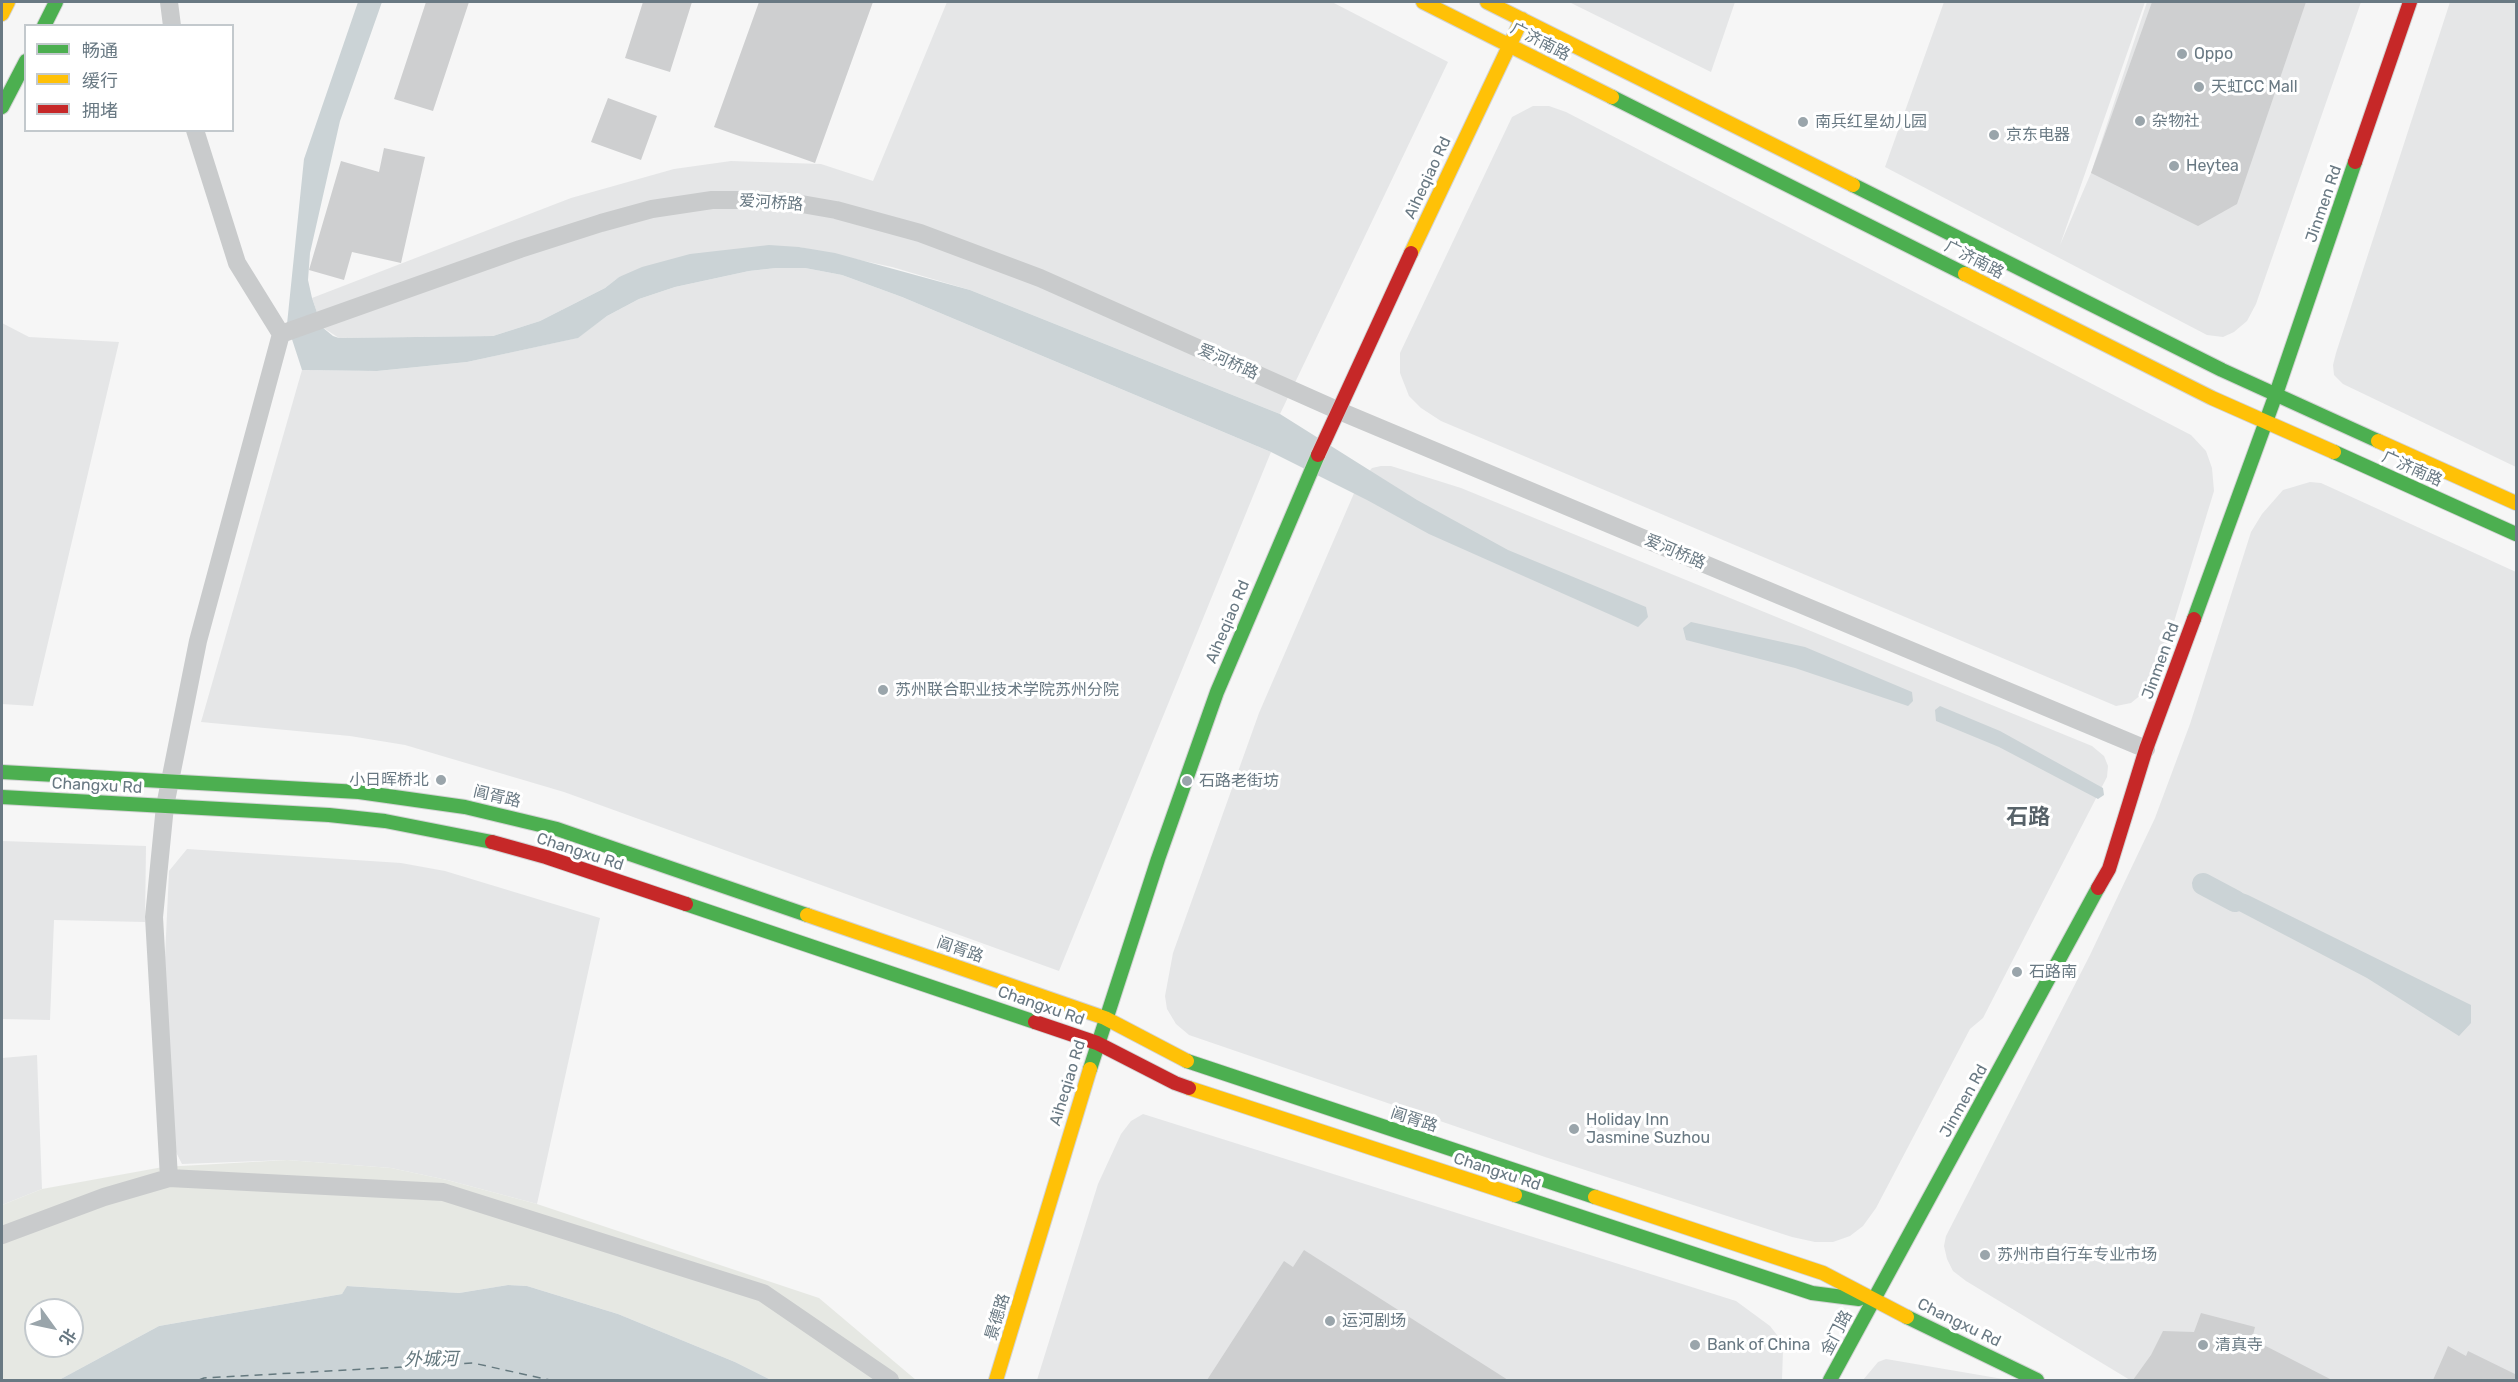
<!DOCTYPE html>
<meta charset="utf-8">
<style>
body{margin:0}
#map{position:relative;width:2518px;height:1382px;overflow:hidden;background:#f6f6f6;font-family:Rubik,"Noto Sans SC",sans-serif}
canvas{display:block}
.frame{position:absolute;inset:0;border:3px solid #697983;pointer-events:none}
.legend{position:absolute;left:24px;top:24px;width:210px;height:108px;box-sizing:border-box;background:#fff;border:2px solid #c3c9cd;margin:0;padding:8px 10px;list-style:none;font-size:18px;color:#697983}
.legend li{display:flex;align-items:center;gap:12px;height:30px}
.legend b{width:30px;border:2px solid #c3c9cd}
.north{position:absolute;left:24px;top:1298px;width:60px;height:60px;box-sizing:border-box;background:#fff;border:2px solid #c3c9cd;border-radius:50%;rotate:123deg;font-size:16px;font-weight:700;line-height:24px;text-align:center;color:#697983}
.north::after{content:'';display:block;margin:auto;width:21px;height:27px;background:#9aa5ab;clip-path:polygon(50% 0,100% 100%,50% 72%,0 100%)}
</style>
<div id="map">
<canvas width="2518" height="1382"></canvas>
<div class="frame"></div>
<ul class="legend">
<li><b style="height:8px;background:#4caf50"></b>畅通</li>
<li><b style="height:8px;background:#ffc107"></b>缓行</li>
<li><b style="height:8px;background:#c62828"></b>拥堵</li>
</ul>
<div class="north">北</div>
</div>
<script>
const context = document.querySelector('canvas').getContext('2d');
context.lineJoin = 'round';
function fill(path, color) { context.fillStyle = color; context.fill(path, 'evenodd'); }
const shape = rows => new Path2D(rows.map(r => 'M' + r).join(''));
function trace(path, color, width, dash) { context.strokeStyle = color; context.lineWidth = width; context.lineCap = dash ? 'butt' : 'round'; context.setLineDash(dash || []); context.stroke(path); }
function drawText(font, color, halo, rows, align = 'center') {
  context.font = font + ' Rubik,"Noto Sans SC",sans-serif'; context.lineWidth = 6; context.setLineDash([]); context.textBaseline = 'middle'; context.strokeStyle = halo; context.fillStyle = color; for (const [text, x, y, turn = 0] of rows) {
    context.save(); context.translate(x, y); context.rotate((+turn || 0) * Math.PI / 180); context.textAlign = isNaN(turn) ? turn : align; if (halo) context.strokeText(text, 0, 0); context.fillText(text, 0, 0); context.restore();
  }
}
fill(shape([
 [947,2,1332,2,1448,62,1280,414,970,290,892,267,799,247,619,277,605,288,540,321,493,336,339,338,322,327,312,298,571,198,674,169,731,161,821,164,873,181],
 [1569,2,1735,2,1711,72],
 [1944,2,2145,2,2060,245,2091,173,2147,2,2361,2,2256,304,2247,321,2234,332,2223,337,2207,335,1885,167],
 [2450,2,2516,2,2516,467,2343,384,2334,375,2333,365,2336,353],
 [1533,106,1549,106,1566,112,2191,435,2206,451,2212,468,2214,491,2158,674,2148,689,2131,703,2116,706,1441,421,1421,408,1409,396,1400,373,1400,353,1512,117],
 [776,268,805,268,842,275,902,297,1271,452,1059,971,564,792,405,745,350,736,201,722,302,370,377,371,467,362,577,338,607,316,639,299,675,287,749,271],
 [2,323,29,337,119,342,33,706,2,704],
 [1381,466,1391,466,1461,488,2092,746,2104,756,2108,766,2107,777,1983,1018,1970,1029,1876,1208,1863,1226,1850,1236,1833,1242,1815,1242,1792,1237,1545,1157,1189,1035,1176,1024,1167,1009,1165,996,1173,953,1259,713,1358,484,1372,468],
 [2310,482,2321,483,2516,572,2516,1380,2130,1380,1966,1281,1953,1271,1947,1259,1944,1246,1946,1236,2090,955,2155,818,2190,724,2251,532,2262,514,2283,490],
 [2,841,146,846,145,922,54,920,50,1020,2,1019],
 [187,849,401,863,445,871,600,918,537,1204,447,1180,391,1168,287,1160,182,1164,176,1152,162,1022,169,871],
 [37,1055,42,1189,2,1205,2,1058],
 [1143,1114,1736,1301,1770,1326,1777,1335,1783,1350,1782,1380,1037,1380,1098,1184,1121,1134,1131,1121],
 [1886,1359,2003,1379,2005,1380,1863,1380,1878,1362]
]), '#e5e6e7');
fill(shape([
 [287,1160,391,1168,447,1180,537,1204,819,1298,916,1380,771,1380,735,1362,618,1314,527,1286,508,1285,459,1293,348,1286,342,1294,159,1326,59,1380,2,1380,2,1205,42,1189,163,1167],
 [36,1310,72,1310,72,1346,36,1346]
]), '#e6e8e3');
fill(shape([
 [358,2,382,2,340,121,310,253,308,280,312,298,322,327,333,336,339,338,493,336,540,321,605,288,619,277,642,267,690,254,769,245,799,247,835,253,970,290,1280,414,1417,500,1508,550,1646,607,1648,617,1638,627,1429,534,1367,500,1271,452,902,297,842,275,805,268,776,268,749,271,675,287,639,299,607,316,578,338,467,362,377,371,302,370,287,324,304,159],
 [1691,622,1805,647,1912,692,1913,701,1908,706,1795,668,1686,640,1683,628],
 [1940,706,2000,731,2103,788,2104,795,2098,799,1999,747,1936,721,1935,710],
 [2217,884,2248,895,2471,1005,2471,1023,2459,1036,2367,978,2212,897,2208,888],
 [508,1285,527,1286,618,1314,735,1362,771,1380,59,1380,159,1326,342,1294,347,1286,459,1293]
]), '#cbd3d6');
trace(shape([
 [2203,884,2235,901]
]), '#cbd3d6', 22);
trace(shape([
 [199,1380,204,1378,473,1363,550,1380]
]), '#65797f', 1.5, [8, 6]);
fill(shape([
 [426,2,469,2,433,111,394,99],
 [643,2,692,2,670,72,625,58],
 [759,2,873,2,815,163,714,127],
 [2152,2,2306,2,2237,204,2198,226,2091,173],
 [608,98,657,116,641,160,591,142],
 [384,148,425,157,401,263,352,252,344,280,309,270,341,161,379,172],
 [1304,1250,1508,1380,1207,1380,1284,1261,1293,1267],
 [2201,1313,2255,1327,2252,1339,2332,1380,2133,1380,2151,1355,2163,1331,2194,1332],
 [2448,1346,2466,1356,2468,1351,2517,1375,2517,1380,2433,1380]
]), '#cecfd0');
const fast = shape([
 [44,26,56,2],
 [1612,97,1965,274],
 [2,107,26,61],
 [1853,185,2222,370,2378,441],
 [2334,452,2516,534],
 [2194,619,2276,394,2355,162],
 [2,772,359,792,465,807,557,829,807,915],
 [2,797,329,815,385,821,492,842],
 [686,904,1035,1022],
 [1187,1061,1595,1197],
 [1090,1069,1158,859,1217,692,1318,455],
 [1515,1195,1812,1293,1859,1299],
 [1907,1317,2037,1380],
 [1830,1380,2098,888]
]);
const slow = shape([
 [1423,2,1612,97],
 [1487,2,1853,185],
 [2,14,8,2],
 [1411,253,1522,19],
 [1965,274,2212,398,2334,452],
 [2378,441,2516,503],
 [807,915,1105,1018,1187,1061],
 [1189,1088,1515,1195],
 [1595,1197,1823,1273,1907,1317],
 [996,1380,1090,1069]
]);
const jam = shape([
 [2355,162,2410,2],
 [1318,455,1411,253],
 [492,842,546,857,686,904],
 [2098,888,2109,869,2146,749,2194,619],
 [1035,1022,1097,1043,1175,1083,1189,1088]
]);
trace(fast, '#d2d3d4', 16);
trace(slow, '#d2d3d4', 16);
trace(jam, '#d2d3d4', 16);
trace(shape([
 [169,2,172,26],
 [195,130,237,263,281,334,198,641,165,806,154,917,169,1178,443,1192,763,1293,890,1380],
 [281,334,520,249,601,223,652,209,712,200,753,200,790,202,836,210,920,233,1040,278,1337,410,2146,749],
 [2,1235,104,1197,169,1178]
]), '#c9cbcc', 18);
trace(fast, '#4caf50', 14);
trace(slow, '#ffc107', 14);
trace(jam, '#c62828', 14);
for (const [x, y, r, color] of [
 [2182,54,6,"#9aa5ab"],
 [2199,87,6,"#9aa5ab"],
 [2140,121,6,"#9aa5ab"],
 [1803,122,6,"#9aa5ab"],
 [1994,135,6,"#9aa5ab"],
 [2174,166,6,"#9aa5ab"],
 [883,690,6,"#9aa5ab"],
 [441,780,6,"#9aa5ab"],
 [1187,781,6,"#9aa5ab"],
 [2017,972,6,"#9aa5ab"],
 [1574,1129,6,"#9aa5ab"],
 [1985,1255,6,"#9aa5ab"],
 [1330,1321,6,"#9aa5ab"],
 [1695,1345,6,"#9aa5ab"],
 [2203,1345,6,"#9aa5ab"]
]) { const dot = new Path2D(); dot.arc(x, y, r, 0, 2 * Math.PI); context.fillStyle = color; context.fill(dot); trace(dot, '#fff', 2); }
drawText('16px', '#697983', '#fff', [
 ["广济南路",1540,42,27],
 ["Aiheqiao Rd",1428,178,-65],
 ["爱河桥路",771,203,4],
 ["Jinmen Rd",2324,204,-71],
 ["广济南路",1974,260,27],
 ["爱河桥路",1228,362,24],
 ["广济南路",2412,469,24],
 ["爱河桥路",1675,552,23],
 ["Aiheqiao Rd",1228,622,-67],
 ["Jinmen Rd",2161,661,-70],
 ["Changxu Rd",97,786,3],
 ["阊胥路",497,797,13],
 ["Changxu Rd",580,852,18],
 ["阊胥路",960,950,19],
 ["Changxu Rd",1041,1006,19],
 ["Aiheqiao Rd",1068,1083,-73],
 ["Jinmen Rd",1964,1101,-61],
 ["阊胥路",1414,1120,18],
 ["Changxu Rd",1497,1172,18],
 ["景德路",998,1317,-73],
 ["Changxu Rd",1959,1323,26],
 ["金门路",1837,1333,-62]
]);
drawText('16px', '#697983', '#fff', [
 ["Oppo",2194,54],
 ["天虹CC Mall",2211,87],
 ["杂物社",2152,121],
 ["南兵红星幼儿园",1815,122],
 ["京东电器",2006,135],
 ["Heytea",2186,166],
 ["苏州联合职业技术学院苏州分院",895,690],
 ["小日晖桥北",429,780,"right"],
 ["石路老街坊",1199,781],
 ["石路南",2029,972],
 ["Holiday Inn",1586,1120],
 ["Jasmine Suzhou",1586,1138],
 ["苏州市自行车专业市场",1997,1255],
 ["运河剧场",1342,1321],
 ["Bank of China",1707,1345],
 ["清真寺",2215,1345]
], 'left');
drawText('italic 18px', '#65797f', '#fff', [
 ["外城河",431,1360,-1]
]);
drawText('bold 22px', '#576269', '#fff', [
 ["石路",2028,818]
]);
</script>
